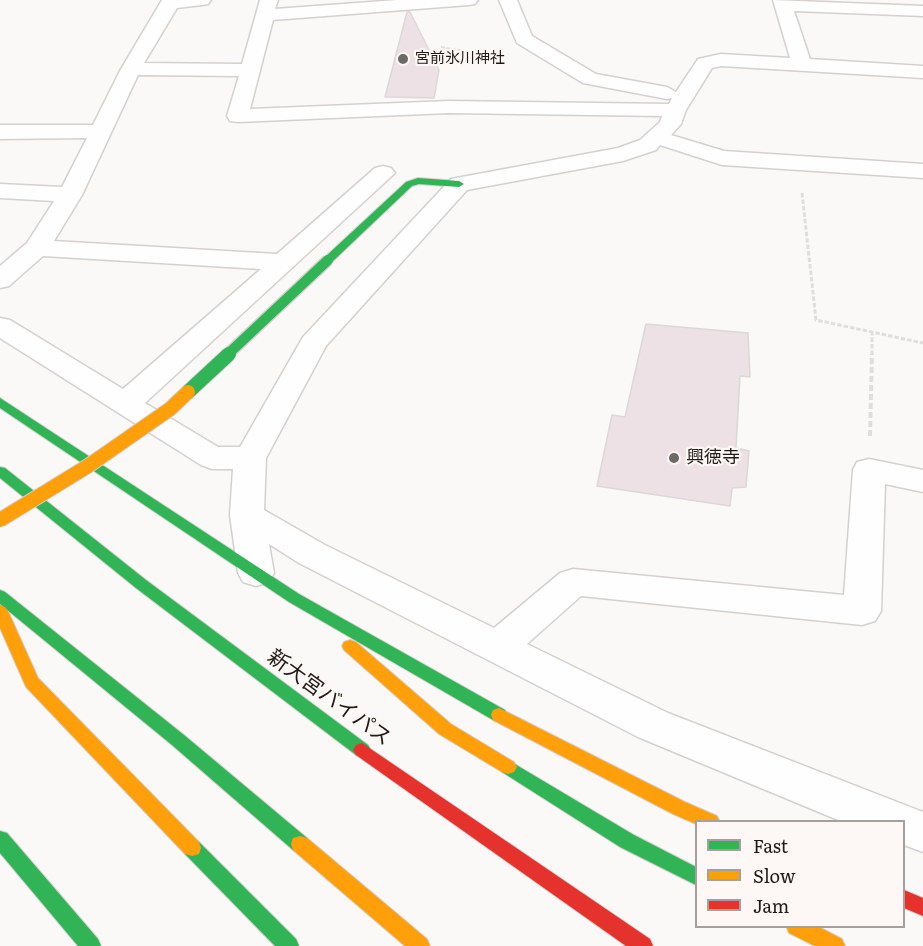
<!DOCTYPE html>
<meta charset="utf-8">
<style>
body{margin:0}
#map{position:relative;width:923px;height:946px;overflow:hidden;background:#fbf9f7;font-family:Literata,serif}
canvas{display:block}
.legend{position:absolute;left:695px;top:820px;width:210px;height:108px;box-sizing:border-box;background:#fdf8f5;border:2px solid #a5a09d;margin:0;padding:8px 10px;list-style:none;font-size:18px;color:#201b19}
.legend li{display:flex;align-items:center;gap:12px;height:30px}
.legend b{width:30px;border:2px solid #a5a09d}
</style>
<div id="map">
<canvas width="923" height="946"></canvas>
<ul class="legend">
<li><b style="height:8px;background:#30b455"></b>Fast</li>
<li><b style="height:8px;background:#ff9f0a"></b>Slow</li>
<li><b style="height:8px;background:#e5322d"></b>Jam</li>
</ul>
</div>
<script>
const context = document.querySelector('canvas').getContext('2d');
context.lineJoin = 'round';
function fill(path, color) { context.fillStyle = color; context.fill(path, 'evenodd'); }
const shape = rows => new Path2D(rows.map(r => 'M' + r).join(''));
function trace(path, color, width, dash) { context.strokeStyle = color; context.lineWidth = width; context.lineCap = dash ? 'butt' : 'round'; context.setLineDash(dash || []); context.stroke(path); }
function drawText(font, color, halo, rows, align = 'center') {
  context.font = font + ' Literata,"Noto Sans JP",serif'; context.lineWidth = 4.5; context.setLineDash([]); context.textBaseline = 'middle'; context.strokeStyle = halo; context.fillStyle = color; for (const [text, x, y, turn = 0] of rows) {
    context.save(); context.translate(x, y); context.rotate((+turn || 0) * Math.PI / 180); context.textAlign = isNaN(turn) ? turn : align; if (halo) context.strokeText(text, 0, 0); context.fillText(text, 0, 0); context.restore();
  }
}
const building = shape([
 [407,12,410,12,439,70,434,98,385,97,407,12],
 [646,324,748,333,750,377,740,376,736,448,749,451,746,487,732,488,730,506,597,486,612,415,625,417,646,324]
]);
fill(building, '#ede1e5');
trace(building, '#dbd8d8', 1.5);
const street = shape([
 [162,0,211,0,208,4,202,5,177,8,144,63,242,64,260,0,278,0,275,9,397,0,478,0,475,4,469,5,273,20,250,109,449,101,669,104,672,98,667,99,583,83,517,43,499,0,517,0,532,36,596,74,667,87,676,92,698,59,721,54,790,58,773,0,923,6,923,16,794,11,810,59,923,66,923,78,721,66,712,68,686,110,681,124,671,135,724,151,923,164,923,178,722,165,660,145,656,150,623,161,467,190,326,346,266,458,264,510,325,545,494,628,560,573,573,569,844,595,853,470,857,462,869,459,923,470,923,492,885,484,881,611,875,621,862,625,581,596,527,644,668,713,923,812,923,852,904,845,904,822,843,822,638,737,299,563,269,544,274,573,269,582,256,586,243,582,238,573,230,515,233,469,212,469,201,465,0,338,0,318,10,320,123,389,261,269,43,256,9,286,0,288,0,266,27,243,54,201,0,198,0,184,62,187,87,138,0,139,0,125,93,125,121,69,162,0],
 [138,75,239,76,227,116,230,121,238,122,449,113,662,116,660,122,640,140,618,148,451,179,303,337,240,447,218,447,145,403,395,173,391,168,383,166,375,168,277,254,54,241,82,195,138,75]
]);
const fast = shape([
 [418,178,459,181,464,184,459,187,419,184,412,186,332,262,324,262,324,258,406,182,418,178],
 [0,398,299,594,505,710,507,715,505,720,499,722,493,720,289,602,0,408,0,398],
 [0,467,5,468,146,580,368,745,371,750,368,755,362,757,356,755,136,588,0,478,0,467],
 [0,590,5,592,184,735,307,838,309,844,307,850,300,852,293,850,172,745,0,604,0,590],
 [508,760,634,835,696,867,696,885,620,847,502,772,499,767,502,762,508,760],
 [0,831,7,833,98,939,101,946,78,946,0,853,0,831],
 [192,840,199,842,296,939,299,946,275,946,185,854,183,848,185,842,192,840]
]);
const slow = shape([
 [0,605,5,607,8,611,38,678,199,842,201,848,199,854,192,856,185,854,26,687,0,628,0,605],
 [350,640,356,642,451,724,514,762,517,767,514,772,508,774,502,772,439,734,344,650,342,646,344,642,350,640],
 [499,708,685,802,717,816,720,822,696,822,696,824,673,814,493,720,491,715,493,710,499,708],
 [300,836,307,838,427,939,430,946,405,946,293,850,291,844,293,838,300,836],
 [786,926,817,926,842,939,845,946,815,946,789,933,786,926]
]);
const jam = shape([
 [362,743,650,939,653,946,626,946,356,755,353,750,356,745,362,743],
 [904,890,923,898,923,916,904,908,904,890]
]);
trace(street, '#d4d0ce', 3);
trace(fast, '#d4d0ce', 2);
trace(slow, '#d4d0ce', 2);
trace(jam, '#d4d0ce', 2);
trace(shape([
 [441,47,498,57]
]), '#dfdedd', 2, [4, 1.5]);
trace(shape([
 [802,193,816,320,923,343],
 [872,355,872,332]
]), '#dfdedd', 3, [4.5, 2]);
trace(shape([
 [870,436,872,354]
]), '#dfdedd', 4, [6, 3]);
fill(street, '#fefefe');
fill(fast, '#30b455');
fill(slow, '#ff9f0a');
fill(jam, '#e5322d');
const fastBridgeFar1 = shape([
 [227,355,328,260]
]);
const fastBridge = shape([
 [188,392,229,354]
]);
const slowBridge = shape([
 [0,520,88,466,170,409,188,392]
]);
trace(fastBridgeFar1, '#d4d0ce', 13, []);
trace(fastBridge, '#d4d0ce', 16, []);
trace(slowBridge, '#d4d0ce', 16, []);
trace(fastBridgeFar1, '#30b455', 10);
trace(fastBridge, '#30b455', 14);
trace(slowBridge, '#ff9f0a', 14);
for (const [x, y, r, color] of [
 [403,59,6,"#6d6967"],
 [674,458,6,"#6d6967"]
]) { const dot = new Path2D(); dot.arc(x, y, r, 0, 2 * Math.PI); context.fillStyle = color; context.fill(dot); trace(dot, '#fdf8f5', 2); }
drawText('15px', '#201b19', '#fdf8f5', [
 ["宮前氷川神社",415,59]
], 'left');
drawText('18px', '#201b19', '#fdf8f5', [
 ["興徳寺",686,458]
], 'left');
drawText('21px', '#201b19', '#fdf8f5', [
 ["新大宮バイパス",329,698,36]
]);
</script>
